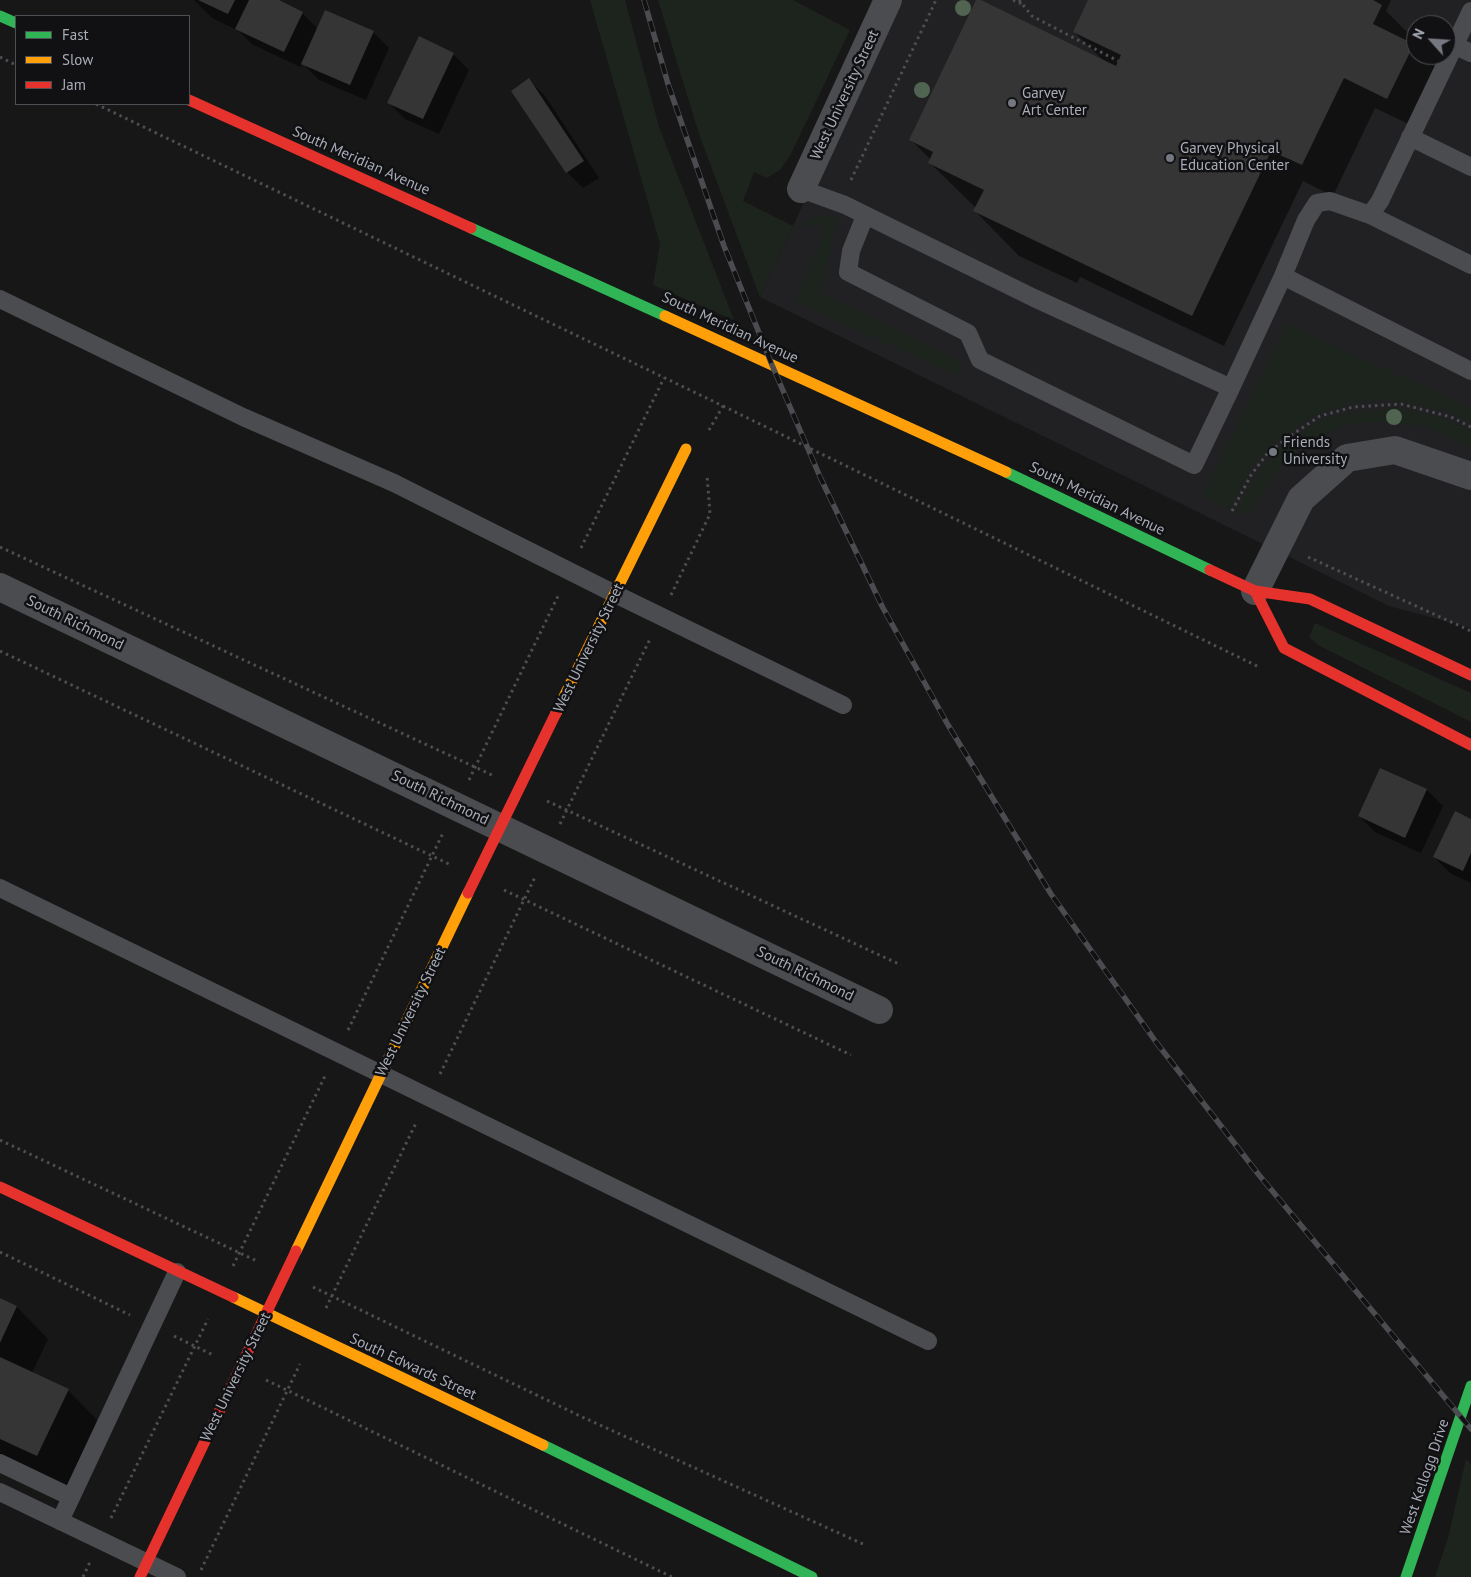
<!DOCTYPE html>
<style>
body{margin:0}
#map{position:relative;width:1471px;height:1577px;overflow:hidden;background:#171717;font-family:"PT Sans",sans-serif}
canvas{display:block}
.legend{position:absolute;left:15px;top:15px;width:175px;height:90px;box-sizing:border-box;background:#111113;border:1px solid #4d4f55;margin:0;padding:6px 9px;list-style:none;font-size:15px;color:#a8adb8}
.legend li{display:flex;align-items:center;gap:10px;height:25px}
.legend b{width:25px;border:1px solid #4d4f55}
.north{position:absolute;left:1406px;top:15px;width:50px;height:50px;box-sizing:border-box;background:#111113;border:1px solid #4d4f55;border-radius:50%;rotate:296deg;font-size:14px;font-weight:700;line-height:20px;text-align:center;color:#a8adb8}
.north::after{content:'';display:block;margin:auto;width:18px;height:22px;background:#757880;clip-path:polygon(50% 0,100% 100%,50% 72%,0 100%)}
</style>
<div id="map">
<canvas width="1471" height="1577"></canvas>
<ul class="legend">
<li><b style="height:6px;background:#30b455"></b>Fast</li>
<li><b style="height:6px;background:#ff9f0a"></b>Slow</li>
<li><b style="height:6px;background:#e5322d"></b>Jam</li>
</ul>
<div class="north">N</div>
</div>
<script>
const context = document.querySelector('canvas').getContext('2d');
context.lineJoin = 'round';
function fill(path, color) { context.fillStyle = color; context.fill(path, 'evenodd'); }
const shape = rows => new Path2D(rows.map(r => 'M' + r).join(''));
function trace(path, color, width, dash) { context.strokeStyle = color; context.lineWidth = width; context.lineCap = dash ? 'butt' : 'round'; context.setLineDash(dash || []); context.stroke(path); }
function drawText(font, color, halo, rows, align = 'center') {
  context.font = font + ' "PT Sans",sans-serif'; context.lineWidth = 5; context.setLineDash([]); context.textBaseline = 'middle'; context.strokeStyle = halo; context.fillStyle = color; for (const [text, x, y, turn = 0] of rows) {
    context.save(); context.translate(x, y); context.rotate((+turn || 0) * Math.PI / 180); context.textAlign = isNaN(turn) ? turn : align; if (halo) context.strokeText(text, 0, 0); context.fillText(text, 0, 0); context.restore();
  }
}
fill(shape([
 [898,0,1471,0,1471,628,1389,606,760,297],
 [1416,25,1446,25,1446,55,1416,55]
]), '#212123');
fill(shape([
 [590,0,625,0,659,127,734,320,653,285,660,244],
 [658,0,793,0,850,30,790,156,780,170,767,178,754,172,743,201,793,226,760,297,699,134],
 [820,215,837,217,821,294,958,360,961,368,958,377,795,300,826,229,819,224,804,227,805,221],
 [1287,323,1471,409,1471,423,1447,411,1390,400,1360,402,1331,409,1308,420,1273,443,1253,466,1229,510,1204,497,1203,495],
 [1400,407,1440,417,1471,431,1471,449,1425,427,1395,422,1367,422,1350,424,1324,435,1300,450,1271,478,1249,515,1236,512,1242,498,1270,456,1310,426,1327,417],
 [1315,623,1471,693,1471,722,1318,645,1309,637],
 [1466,1459,1471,1464,1471,1577,1435,1577,1448,1538]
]), '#1d241e');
fill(shape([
 [194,0,276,0,302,13,318,29,373,32,389,48,366,100,319,80,302,63,300,67,252,44,239,31,212,18],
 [1089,0,1391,0,1386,11,1412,37,1410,43,1416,48,1416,55,1423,55,1444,76,1419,129,1375,108,1333,196,1303,181,1224,346,1080,277,1077,283,1019,256,975,211,976,208,929,162,931,160,910,139,1104,61,1074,32],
 [453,54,469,70,439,134,405,119,389,103],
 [529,80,545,96,599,178,583,188,567,172],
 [1381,769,1427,790,1443,806,1421,853,1375,832,1359,816],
 [1471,821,1471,883,1450,873,1434,857],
 [0,1299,17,1307,48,1339,32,1373,68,1390,99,1422,68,1487,0,1454]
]), '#0007');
fill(shape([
 [198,0,235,0,228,14],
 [249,0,279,0,303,12,284,52,235,29],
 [976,0,981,0,1116,66,1121,55,1073,32,1088,0,1373,0,1382,5,1373,24,1414,44,1387,99,1344,78,1302,165,1271,151,1192,316,973,211,984,190,928,163,933,152,909,140],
 [325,10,374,31,350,85,301,64],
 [419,36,454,53,423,119,387,103],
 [529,78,584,161,566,173,511,91],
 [1380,768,1427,789,1405,838,1358,816],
 [1455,811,1471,819,1471,853,1463,871,1433,857],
 [0,1298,17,1306,0,1343],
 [0,1357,69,1389,37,1456,0,1439]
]), '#353536');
trace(shape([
 [1013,0,1022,4],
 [1019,0,1032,16,1118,61],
 [0,57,16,65],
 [96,104,723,406,709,430],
 [851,180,936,0],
 [723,406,1259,667],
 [1232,511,1251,475,1267,454,1287,438,1320,416,1353,407,1401,404,1451,417,1471,427],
 [0,547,492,775],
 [581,548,664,378],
 [1308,557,1471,631],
 [671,595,710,514,707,475],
 [0,651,449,864],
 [469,780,559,594],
 [547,801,901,965],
 [560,824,650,639],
 [504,890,851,1055],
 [348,1030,443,833],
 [440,1074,535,877],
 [0,1140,257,1261],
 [0,1252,130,1315],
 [233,1266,325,1076],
 [313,1287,580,1416,863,1544],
 [326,1308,417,1121],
 [174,1336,213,1355],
 [266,1380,672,1577],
 [111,1518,208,1319],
 [201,1570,300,1364],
 [83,1577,90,1562]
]), '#4d4e52', 3, [2.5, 4]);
trace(shape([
 [1454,45,1471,53],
 [1410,137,1471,167],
 [801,189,845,205,1034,298,1231,388,1283,276,1471,371],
 [1370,215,1471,265],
 [865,216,851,251,848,272,968,333,980,360,1194,465,1231,388],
 [1283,276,1306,220,1317,203,1330,201,1370,215,1380,201,1471,11],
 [0,299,243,417,394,483,615,594,843,705],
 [0,888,928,1341],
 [0,1463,71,1497],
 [0,1492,177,1577],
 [60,1521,177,1272]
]), '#4b4c50', 18);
trace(shape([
 [801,189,888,0],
 [0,587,879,1010],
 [1255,591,1301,499,1347,458,1395,450,1471,476]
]), '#4b4c50', 28);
trace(shape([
 [0,16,16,23],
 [471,228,665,316],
 [1006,472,1210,570],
 [543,1445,812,1577],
 [1406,1577,1471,1386]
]), '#30b455', 11);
trace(shape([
 [665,316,1006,472],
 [556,713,686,449],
 [296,1251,468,893],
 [233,1297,543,1445]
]), '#ff9f0a', 11);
trace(shape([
 [189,100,471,228],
 [1210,570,1255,591,1310,599,1471,675],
 [1255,591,1284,648,1471,745],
 [468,893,556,713],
 [0,1187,233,1297],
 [140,1577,296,1251]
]), '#e5322d', 11);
const rail = shape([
 [644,0,668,84,724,246,772,365,821,479,883,608,948,725,1051,894,1156,1042,1259,1175,1471,1429]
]);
trace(rail, '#4b4c4f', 5.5);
trace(rail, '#111113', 4, [11]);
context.fillStyle = '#506451';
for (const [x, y] of [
 [963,8],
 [922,90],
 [1394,417]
]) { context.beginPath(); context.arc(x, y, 8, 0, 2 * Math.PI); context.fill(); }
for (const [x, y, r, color] of [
 [1012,103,5,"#757880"],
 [1170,158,5,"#757880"],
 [1273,452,5,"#757880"]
]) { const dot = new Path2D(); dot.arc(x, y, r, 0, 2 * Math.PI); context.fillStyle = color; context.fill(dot); trace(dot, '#111113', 2); }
drawText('15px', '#a8adb8', '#111113', [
 ["Garvey",1022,94],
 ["Art Center",1022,111],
 ["Garvey Physical",1180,149],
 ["Education Center",1180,166],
 ["Friends",1283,443],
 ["University",1283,460]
], 'left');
drawText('15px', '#a8adb8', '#111113', [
 ["West University Street",845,95,-65],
 ["South Meridian Avenue",361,161,24],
 ["South Meridian Avenue",730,328,25],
 ["South Meridian Avenue",1097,499,26],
 ["South Richmond",75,623,26],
 ["West University Street",589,648,-64],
 ["South Richmond",440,798,26],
 ["South Richmond",805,974,26],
 ["West University Street",411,1012,-64],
 ["South Edwards Street",413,1367,25],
 ["West University Street",236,1377,-64],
 ["West Kellogg Drive",1425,1477,-71]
]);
</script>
